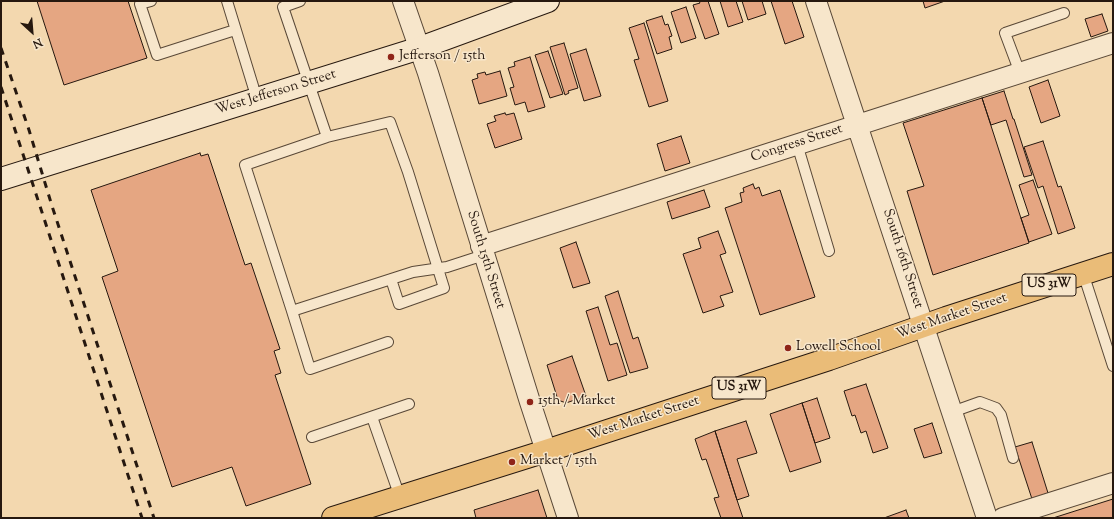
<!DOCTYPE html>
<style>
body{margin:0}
#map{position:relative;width:1114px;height:519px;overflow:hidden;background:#f3d8af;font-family:"Sorts Mill Goudy",serif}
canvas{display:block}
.frame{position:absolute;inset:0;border:2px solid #26180f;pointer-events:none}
.north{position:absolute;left:12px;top:12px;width:40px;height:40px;-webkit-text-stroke:3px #f7e6cb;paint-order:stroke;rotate:154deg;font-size:11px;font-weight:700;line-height:16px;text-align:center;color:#26180f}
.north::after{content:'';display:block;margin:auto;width:14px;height:18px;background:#26180f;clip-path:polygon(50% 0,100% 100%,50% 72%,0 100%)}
</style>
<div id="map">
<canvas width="1114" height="519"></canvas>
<div class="frame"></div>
<div class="north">N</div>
</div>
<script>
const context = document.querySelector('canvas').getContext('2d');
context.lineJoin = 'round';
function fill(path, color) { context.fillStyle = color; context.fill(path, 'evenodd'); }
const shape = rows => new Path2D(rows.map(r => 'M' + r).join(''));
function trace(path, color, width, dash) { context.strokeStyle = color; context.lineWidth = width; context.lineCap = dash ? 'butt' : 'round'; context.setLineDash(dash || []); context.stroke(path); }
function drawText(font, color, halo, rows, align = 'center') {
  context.font = font + ' "Sorts Mill Goudy",serif'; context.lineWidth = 3; context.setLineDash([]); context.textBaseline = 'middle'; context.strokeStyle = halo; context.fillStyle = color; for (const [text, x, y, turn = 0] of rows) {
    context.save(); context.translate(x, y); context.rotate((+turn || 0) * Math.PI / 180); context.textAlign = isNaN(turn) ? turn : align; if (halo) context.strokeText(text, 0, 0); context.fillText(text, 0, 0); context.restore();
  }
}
const building = shape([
 [37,1,128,1,147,58,64,85,37,1],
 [699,1,708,1,719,34,705,39,693,5,700,3,699,1],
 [720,1,736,1,743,22,728,27,720,1],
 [742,1,762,1,766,14,748,20,742,1],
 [771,1,792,1,804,37,785,44,771,1],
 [923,1,945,1,925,8,923,1],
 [686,7,696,38,681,43,671,12,686,7],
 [1102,14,1108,31,1091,37,1085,19,1102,14],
 [662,16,665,25,668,24,672,36,669,37,672,49,657,54,646,21,662,16],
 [644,23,668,101,649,107,634,60,639,59,629,28,644,23],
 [564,43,578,88,568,91,569,93,565,95,550,47,564,43],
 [586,49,601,96,584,101,570,54,586,49],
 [548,51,563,94,550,98,535,55,548,51],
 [530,57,545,107,528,112,525,102,515,105,510,88,514,87,508,68,515,66,514,62,530,57],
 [500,71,507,96,479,104,472,80,478,78,477,74,485,72,486,75,500,71],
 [1048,80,1060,116,1041,123,1029,87,1048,80],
 [1004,91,1013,119,1014,119,1032,175,1024,177,1006,120,991,125,982,98,1004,91],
 [982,98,1029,243,933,275,907,191,924,186,903,123,982,98],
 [505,113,506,115,514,113,522,139,495,148,487,124,496,121,494,116,505,113],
 [681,136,690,163,665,171,657,144,681,136],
 [1043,141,1058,187,1061,186,1075,228,1058,234,1043,186,1038,188,1024,147,1043,141],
 [200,153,201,156,208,154,245,265,251,263,280,349,274,351,281,373,275,375,311,484,246,506,232,467,172,487,102,277,118,271,91,190,200,153],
 [1033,180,1052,234,1029,242,1021,218,1029,215,1019,185,1033,180],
 [753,184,755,189,759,187,762,196,780,190,815,297,760,315,725,208,742,202,740,193,744,192,743,188,753,184],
 [704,190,710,207,672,219,667,202,704,190],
 [718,231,726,253,720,255,733,292,720,296,724,306,703,313,683,254,701,248,698,238,718,231],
 [576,242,590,283,573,288,560,248,576,242],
 [618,291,633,339,638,337,648,368,630,373,605,296,618,291],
 [598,307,610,345,617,343,627,375,608,381,586,311,598,307],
 [572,356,586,396,566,403,558,400,547,365,572,356],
 [866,384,888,448,873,453,866,431,861,433,855,415,852,416,844,391,866,384],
 [817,398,830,438,815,443,802,403,817,398],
 [802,403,821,462,790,472,770,414,802,403],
 [746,421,757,453,737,459,749,496,737,500,715,431,746,421],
 [932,423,942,453,924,458,914,429,932,423],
 [715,431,737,500,743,518,721,518,714,498,719,497,706,459,702,460,695,439,715,431],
 [1032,442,1048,493,1032,499,1015,447,1032,442],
 [538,490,547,518,476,518,474,510,538,490],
 [1113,499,1113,518,1053,518,1113,499],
 [906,510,909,518,884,518,906,510]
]);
fill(building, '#e5a682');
trace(building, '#26180f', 1);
const lane = shape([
 [151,1,140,4,157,55,235,30],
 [227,1,257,99],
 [300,1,283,7,327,137,390,122,408,172,444,288,399,304,391,279],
 [1020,73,1005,33,1064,13],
 [327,137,245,165,292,311,413,272,447,267,484,255],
 [797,144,829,251],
 [1083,273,1113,366],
 [292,311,310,369,388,342],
 [952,412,980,402,996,408,1001,415,1013,458],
 [372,417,400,497],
 [312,437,409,404]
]);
const street = shape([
 [403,1,428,73,530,402,568,518],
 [816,1,987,518],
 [481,246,1113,43],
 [1003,518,1113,483]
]);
const secondary = shape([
 [1,179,420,48,548,1]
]);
const primary = shape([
 [333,518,546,451,829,359,946,318,1113,264]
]);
trace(lane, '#594837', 12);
trace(street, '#594837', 22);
trace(secondary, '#26180f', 24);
trace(primary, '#26180f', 24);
trace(lane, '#f7e6cb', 10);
trace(street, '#f7e6cb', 20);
trace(secondary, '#f7e6cb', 22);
trace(primary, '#eabc78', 22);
trace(shape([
 [1,48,29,130,52,206,154,518],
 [1,87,142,518]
]), '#26180f', 3, [7, 7]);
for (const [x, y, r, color] of [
 [391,57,4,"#8f2418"],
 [788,348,4,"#8f2418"],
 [530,402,4,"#8f2418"],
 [512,462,4,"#8f2418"]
]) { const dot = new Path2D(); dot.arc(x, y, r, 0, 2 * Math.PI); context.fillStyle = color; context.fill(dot); trace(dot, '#f7e6cb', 1.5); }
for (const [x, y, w] of [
 [1049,285,54],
 [739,388,54]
]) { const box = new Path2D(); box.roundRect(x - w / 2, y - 11, w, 22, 3); context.fillStyle = '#f7e6cb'; context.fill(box); trace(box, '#26180f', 1); }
drawText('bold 13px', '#26180f', null, [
 ["US 31W",1049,285],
 ["US 31W",739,388]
]);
drawText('14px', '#26180f', '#f7e6cb', [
 ["Jefferson / 15th",399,57],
 ["Lowell School",796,348],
 ["15th / Market",538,402],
 ["Market / 15th",520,462]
], 'left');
drawText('14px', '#26180f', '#f7e6cb', [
 ["West Jefferson Street",276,93,-17],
 ["Congress Street",797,144,-18],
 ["South 16th Street",902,259,72],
 ["South 15th Street",485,260,73],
 ["West Market Street",952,317,-19],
 ["West Market Street",644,419,-18]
]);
</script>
